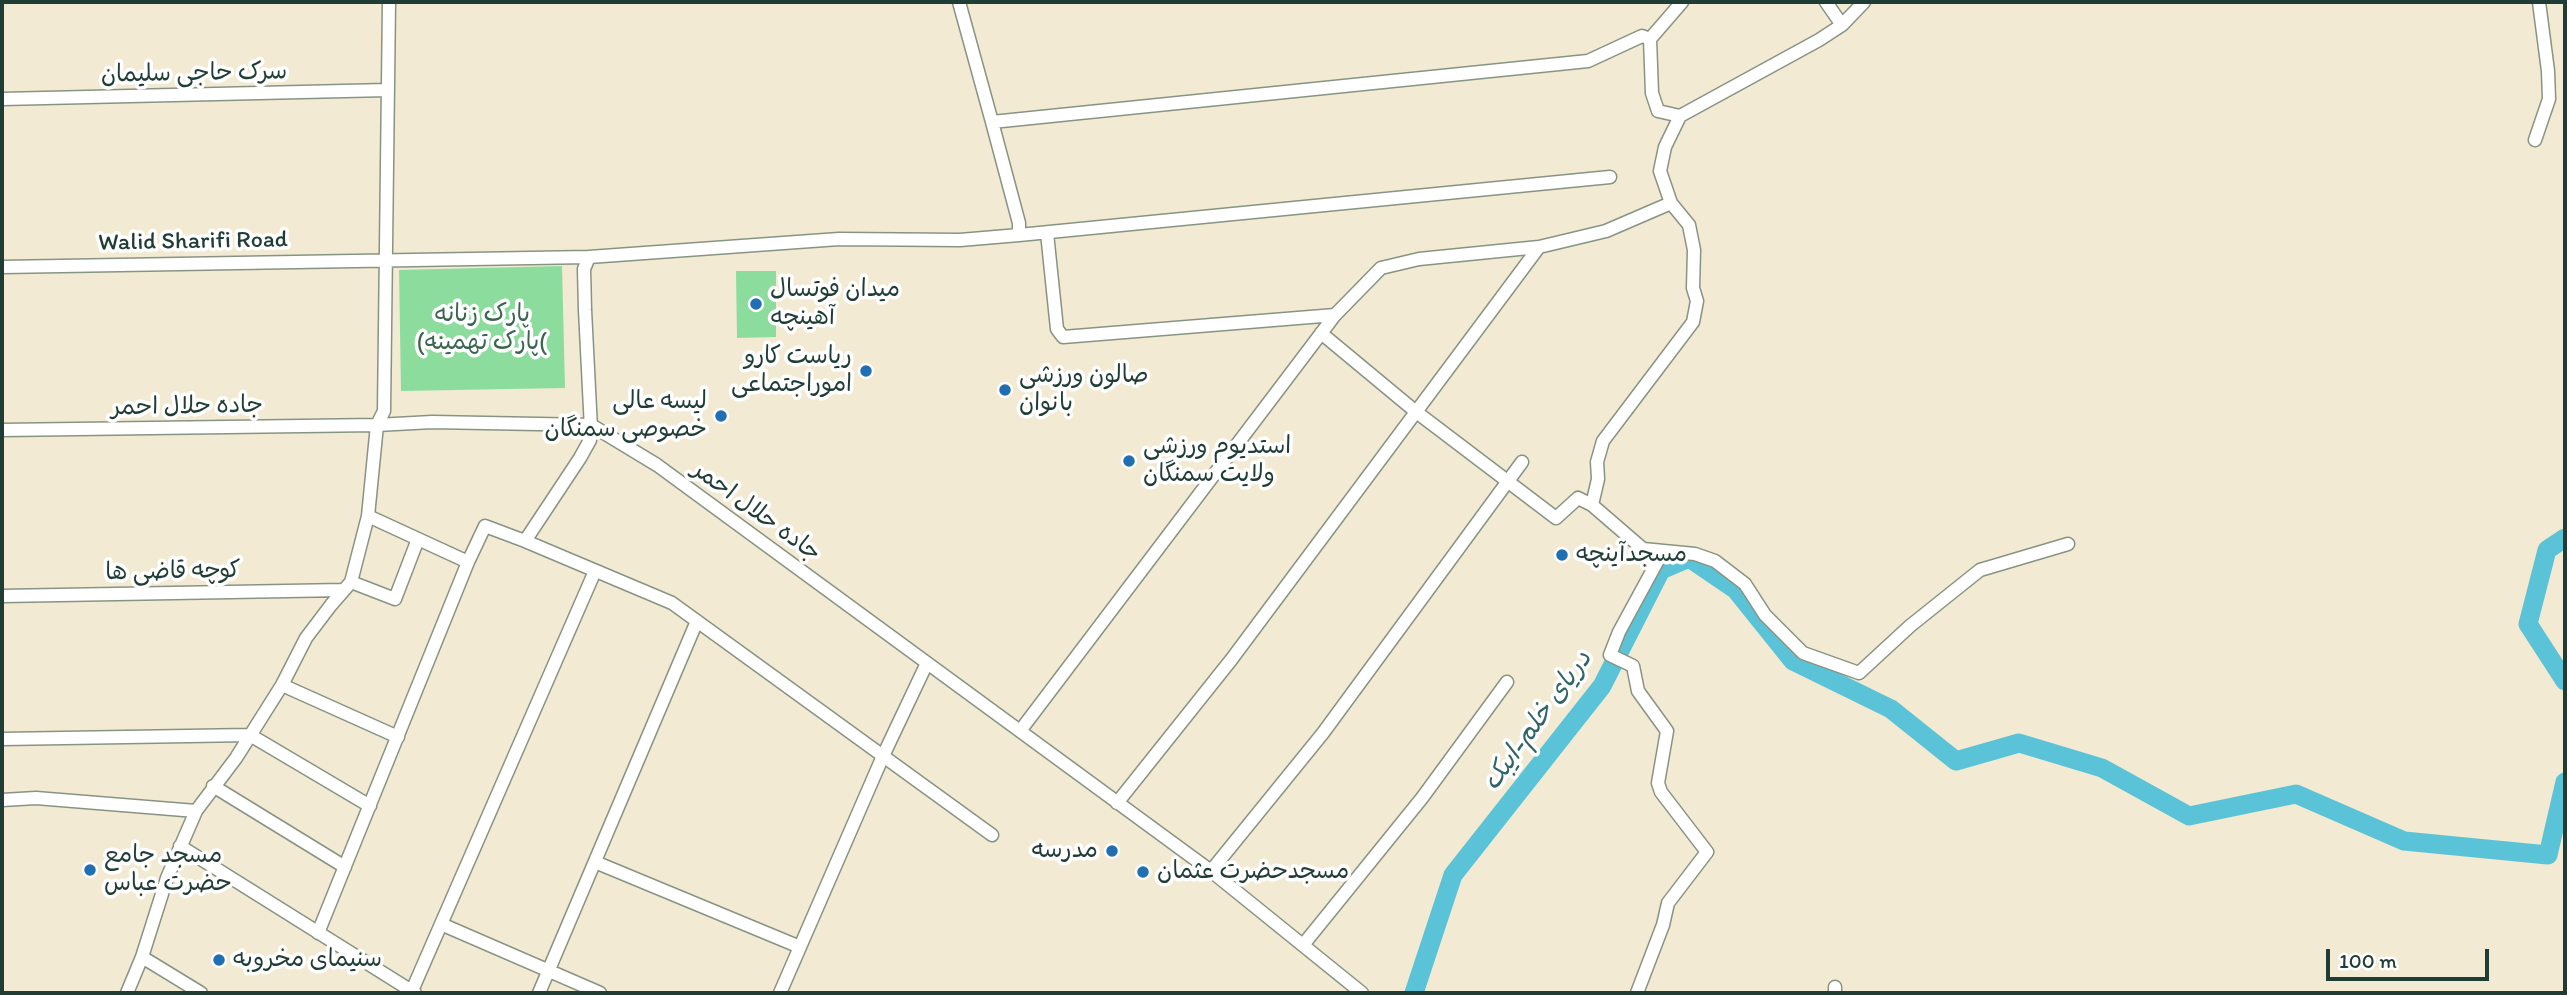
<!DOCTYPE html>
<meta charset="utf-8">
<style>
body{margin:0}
#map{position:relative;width:2567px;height:995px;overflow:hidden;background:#f2ead2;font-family:Itim,sans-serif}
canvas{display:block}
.frame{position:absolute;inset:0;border:4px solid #1f3d34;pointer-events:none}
.scale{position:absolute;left:2326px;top:949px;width:163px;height:32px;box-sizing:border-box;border:4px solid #1f3d34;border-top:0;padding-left:9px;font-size:21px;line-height:24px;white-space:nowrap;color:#1f3d34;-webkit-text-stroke:5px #fff;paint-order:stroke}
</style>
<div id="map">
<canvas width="2567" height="995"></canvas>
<div class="frame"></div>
<div class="scale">100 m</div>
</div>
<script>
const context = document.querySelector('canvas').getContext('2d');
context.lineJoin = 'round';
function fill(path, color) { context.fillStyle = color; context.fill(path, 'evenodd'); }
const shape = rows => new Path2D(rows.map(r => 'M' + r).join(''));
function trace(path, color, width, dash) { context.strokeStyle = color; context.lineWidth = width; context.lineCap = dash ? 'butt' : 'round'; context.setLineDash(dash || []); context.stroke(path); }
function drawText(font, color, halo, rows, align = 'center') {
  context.font = font + ' Itim,"Playpen Sans Arabic",sans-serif'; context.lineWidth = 7; context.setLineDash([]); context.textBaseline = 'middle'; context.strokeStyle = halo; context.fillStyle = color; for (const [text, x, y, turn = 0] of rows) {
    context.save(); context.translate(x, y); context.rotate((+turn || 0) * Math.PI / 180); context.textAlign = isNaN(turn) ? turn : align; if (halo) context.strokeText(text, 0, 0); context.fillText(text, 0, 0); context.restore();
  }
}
fill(shape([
 [562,266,565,388,401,391,399,270],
 [736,271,776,271,776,337,737,338]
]), '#8cdd9d');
trace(shape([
 [2565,538,2547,550,2528,624,2565,681],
 [1414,993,1453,875,1602,686,1661,570,1689,558,1736,590,1793,661,1891,709,1956,761,2019,743,2102,768,2189,816,2296,794,2404,841,2548,855,2565,782]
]), '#5bc3d7', 19);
const minor = shape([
 [959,2,992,122],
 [1826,2,1842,25],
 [1650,39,1682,2],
 [2,99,387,90],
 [2535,140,2549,99,2548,71,2539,2],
 [1047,233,1057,329,1063,337,1335,315],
 [1019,235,1610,177],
 [2,267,589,257],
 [1321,333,1415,411,1556,518,1578,498,1592,505,1643,549,1695,554,1715,561,1745,584,1765,615,1803,653,1859,673,1910,626,1980,570,2068,544],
 [2,430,377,425,432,422,591,425,657,465,1211,871,1362,993],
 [1592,505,1598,479,1597,462,1603,441,1693,322,1697,301,1693,288,1694,250,1689,225,1671,203,1660,171,1665,147,1680,116],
 [368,516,418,539],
 [525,541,672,603,992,835],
 [351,582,368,516,377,425,384,411,389,2],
 [2,596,344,590],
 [282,685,398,737],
 [1020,731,1335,315,1381,268,1419,259,1539,247,1606,231,1671,203],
 [2,739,250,735,370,806],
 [213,786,345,867],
 [2,800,36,798,196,811],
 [1117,803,1231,660,1539,247],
 [180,846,415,993],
 [595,862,800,947],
 [1211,871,1323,733,1522,462],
 [441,924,600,993],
 [318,933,468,562],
 [1303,945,1422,798,1507,682],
 [142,957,201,993],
 [127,993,142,957,167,878,196,811,236,758,282,685,306,638,331,605,351,582,395,599,418,539,468,562,485,526,525,541,580,458,590,440,591,429,585,310,584,269,589,257,839,239,960,240,1019,235,1019,223,992,122,1588,61,1642,36,1650,39,1652,93,1658,111,1680,116,1819,40,1842,25,1864,2],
 [411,993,595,571],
 [539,993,697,621],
 [780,993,883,756,927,663],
 [1637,993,1663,925,1668,903,1707,852,1661,792,1658,783,1667,731,1638,691,1633,666,1610,655,1619,632,1663,551],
 [1835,993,1835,987]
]);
trace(minor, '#889483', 15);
trace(minor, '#fff', 12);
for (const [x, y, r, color] of [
 [756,304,7,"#1f6fb2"],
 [866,371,7,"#1f6fb2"],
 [1005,390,7,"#1f6fb2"],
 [721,416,7,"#1f6fb2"],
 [1129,461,7,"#1f6fb2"],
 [1562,555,7,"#1f6fb2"],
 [1112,851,7,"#1f6fb2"],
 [90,870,7,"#1f6fb2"],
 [1143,872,7,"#1f6fb2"],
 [219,960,7,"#1f6fb2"]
]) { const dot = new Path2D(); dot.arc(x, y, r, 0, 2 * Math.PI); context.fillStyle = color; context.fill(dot); trace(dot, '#fff', 2.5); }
drawText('24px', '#1f3d34', '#fff', [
 ["سرک حاجی سلیمان",194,74,-1],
 ["Walid Sharifi Road",193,242,-1],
 ["جاده حلال احمر",187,407,-1],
 ["جاده حلال احمر",756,512,36],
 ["کوچه قاضی ها",173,572,-1]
]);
drawText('24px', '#1f3d34', '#fff', [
 ["میدان فوتسال",770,290],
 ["آهینچه",770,318],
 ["ریاست کارو",852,357,"right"],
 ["اموراجتماعی",852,385,"right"],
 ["صالون ورزشی",1019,376],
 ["بانوان",1019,404],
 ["لیسه عالی",707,402,"right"],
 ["خصوصی سمنگان",707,430,"right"],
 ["استدیوم ورزشی",1143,447],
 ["ولایت سمنگان",1143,475],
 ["مسجدآینچه",1576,555],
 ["مدرسه",1098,851,"right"],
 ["مسجد جامع",104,856],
 ["حضرت عباس",104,884],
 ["مسجدحضرت عثمان",1157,872],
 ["سنیمای مخروبه",233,960]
], 'left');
drawText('24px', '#3a654e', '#fff', [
 ["پارک زنانه",482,315],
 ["(پارک تهمینه(",482,343]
]);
drawText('italic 26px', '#316565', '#fff', [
 ["دریای خلم-ایبک",1538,721,-54]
]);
</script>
